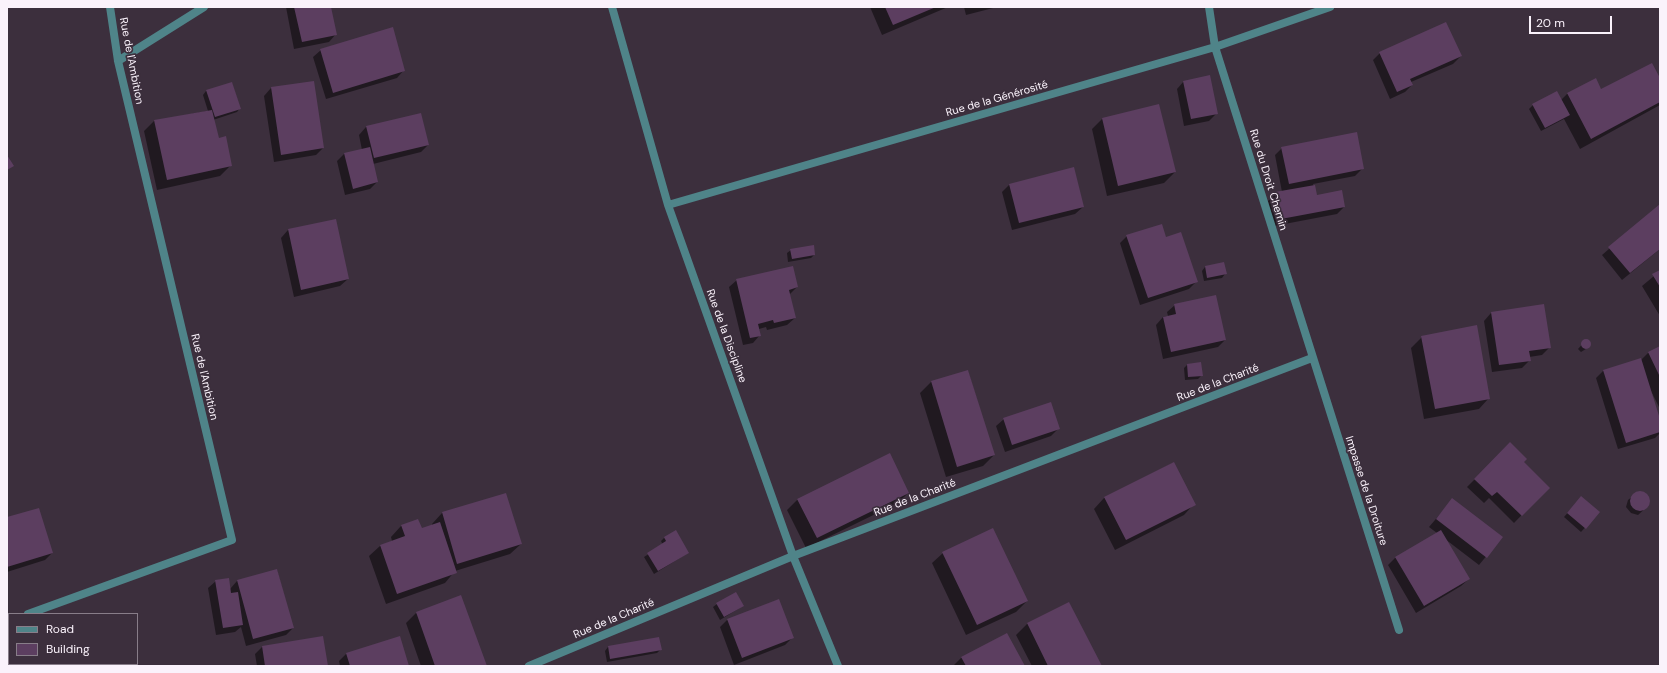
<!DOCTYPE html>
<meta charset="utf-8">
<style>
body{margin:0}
#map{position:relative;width:1667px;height:673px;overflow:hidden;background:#3c2f3d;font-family:"DM Sans",sans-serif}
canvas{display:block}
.frame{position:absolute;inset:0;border:8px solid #faf2fb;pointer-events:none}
.legend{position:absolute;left:8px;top:613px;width:130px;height:52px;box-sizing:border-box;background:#3c2f3d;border:1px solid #887d89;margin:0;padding:5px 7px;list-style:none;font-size:12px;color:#faf2fb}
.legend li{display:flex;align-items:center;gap:8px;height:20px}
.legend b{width:20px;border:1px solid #887d89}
.scale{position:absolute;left:1529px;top:16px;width:83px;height:18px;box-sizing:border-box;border:2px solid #faf2fb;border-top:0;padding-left:5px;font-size:12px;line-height:14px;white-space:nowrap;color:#faf2fb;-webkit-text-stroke:3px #3c2f3d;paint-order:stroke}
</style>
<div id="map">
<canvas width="1667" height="673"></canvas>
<div class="frame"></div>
<ul class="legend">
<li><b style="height:5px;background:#4f8489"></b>Road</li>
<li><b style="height:11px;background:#5c3e60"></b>Building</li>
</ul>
<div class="scale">20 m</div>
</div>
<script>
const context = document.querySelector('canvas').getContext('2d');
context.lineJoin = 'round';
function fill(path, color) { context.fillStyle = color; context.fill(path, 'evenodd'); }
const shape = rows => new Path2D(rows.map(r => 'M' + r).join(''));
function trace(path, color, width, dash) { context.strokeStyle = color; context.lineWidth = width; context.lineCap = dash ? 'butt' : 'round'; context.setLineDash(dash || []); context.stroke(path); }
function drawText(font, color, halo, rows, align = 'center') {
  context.font = font + ' "DM Sans",sans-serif'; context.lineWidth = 3.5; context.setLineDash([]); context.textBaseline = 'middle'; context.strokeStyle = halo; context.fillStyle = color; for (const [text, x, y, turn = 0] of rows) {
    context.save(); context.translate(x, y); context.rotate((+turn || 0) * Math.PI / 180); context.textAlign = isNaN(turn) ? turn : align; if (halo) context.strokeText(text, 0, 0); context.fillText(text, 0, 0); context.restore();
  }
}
fill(shape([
 [286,7,330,7,336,34,329,42,294,49],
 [870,7,948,7,882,35],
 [964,7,997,7,966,15],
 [321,50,404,70,397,78,326,99,313,57],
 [1380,53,1461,56,1453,64,1411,82,1412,85,1405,92,1390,99,1373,60],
 [1595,80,1601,90,1660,80,1660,105,1580,149,1564,119,1541,131,1529,109,1533,105,1561,100,1567,94],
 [1184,81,1217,113,1209,121,1184,126,1177,89],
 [232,83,240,108,237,112,213,120,218,139,231,165,220,176,157,190,144,131,154,121,208,111,203,95,206,91],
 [271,88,323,148,316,155,274,162,264,96],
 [420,114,428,145,421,152,373,164,377,182,370,189,345,195,337,161,344,154,362,150,359,135,366,127],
 [1102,119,1175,172,1164,183,1107,196,1092,129],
 [1282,148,1363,168,1355,176,1313,184,1316,196,1344,207,1337,214,1274,226,1268,201,1276,193,1282,192,1275,155],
 [1010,184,1083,207,1075,214,1012,230,1002,192],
 [1660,205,1660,249,1622,280,1602,255],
 [335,220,348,279,340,286,294,297,281,238,288,230],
 [1127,236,1166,238,1197,281,1189,289,1140,305,1120,243],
 [791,250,814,255,811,258,788,262,787,253],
 [1205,267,1225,274,1222,278,1204,281,1202,271],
 [1660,271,1660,316,1642,286],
 [737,280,797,287,789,295,795,318,787,325,767,330,766,327,759,329,760,335,753,343,743,345,729,287],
 [1175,305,1225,340,1218,347,1163,359,1156,325,1163,317,1168,316,1167,312],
 [1491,313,1550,347,1542,355,1529,357,1530,360,1522,368,1492,372,1484,321],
 [1422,337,1489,398,1479,409,1424,419,1411,348],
 [1586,340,1590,343,1589,347,1581,352,1578,349],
 [1660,347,1660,409,1651,391,1660,423,1660,433,1655,438,1618,449,1596,378,1603,371,1640,361,1648,353],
 [1187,365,1202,375,1198,379,1185,380,1184,368],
 [968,371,994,455,983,466,946,477,920,393,931,382],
 [1004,419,1059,428,1051,436,1005,452,996,426],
 [1510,444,1523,462,1548,488,1514,523,1489,498,1484,503,1467,487],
 [1173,463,1194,504,1184,515,1115,550,1094,509,1104,498],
 [1638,492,1645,493,1649,499,1648,506,1638,515,1631,513,1626,507,1628,500],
 [908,493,898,503,806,548,787,510,798,499],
 [505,494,521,544,510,554,455,571,445,583,386,604,369,556,380,546,392,541,391,537,401,526,418,520,421,530,432,526,432,524,442,513],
 [1452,500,1502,537,1479,565,1445,539,1469,579,1461,586,1416,613,1388,565,1395,558,1437,533,1429,527],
 [1578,501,1599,512,1581,532,1564,517],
 [7,519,52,553,45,560,7,572],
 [664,538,688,553,654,574,644,557,663,545,661,541],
 [943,553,1027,601,1016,612,966,635,932,563],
 [277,570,293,628,286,635,246,646,241,627,235,632,216,635,208,588,216,581,230,589,237,581],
 [778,600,792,638,785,645,734,665,720,627,727,620],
 [1069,603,1100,666,1032,666,1016,635,1027,624],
 [717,604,743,606,720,620,713,607],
 [416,613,486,666,421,666,406,623],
 [1006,634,1024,666,953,666,961,658],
 [262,647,327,666,257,666,255,654],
 [608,647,660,650,657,653,607,662,605,651],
 [346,654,408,666,340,666,339,661]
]), '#0007');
fill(shape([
 [294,7,331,7,337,35,302,42],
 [885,7,936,7,893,25],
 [1446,22,1462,56,1410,79,1413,85,1397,92,1379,52],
 [393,27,405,71,333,93,320,49],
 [1652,63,1660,78,1660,102,1591,139,1567,93,1596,78,1601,89],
 [1210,75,1218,114,1191,119,1183,81],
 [314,81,324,148,281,155,271,87],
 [232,82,241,109,215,117,206,90],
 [1557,91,1570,115,1545,128,1532,104],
 [1159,104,1176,172,1118,186,1102,118],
 [212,110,219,138,226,136,232,166,167,180,154,120],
 [421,113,429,145,374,158,366,126],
 [1357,132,1364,169,1289,184,1281,147],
 [370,147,378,182,353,189,344,153],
 [7,155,14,166,7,170],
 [1074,167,1084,207,1019,223,1009,184],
 [1315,185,1317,195,1342,190,1345,207,1281,219,1275,192],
 [1660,204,1660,249,1630,273,1608,247],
 [336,219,349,279,301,290,288,229],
 [1162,224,1166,237,1181,232,1198,282,1148,298,1126,235],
 [814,245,815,255,792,259,790,249],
 [1224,262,1227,274,1207,278,1205,266],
 [793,266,798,287,789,290,796,318,774,323,773,320,758,324,761,336,750,338,736,279],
 [1660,270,1660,287,1652,274],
 [1216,295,1226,340,1171,352,1163,317,1176,314,1174,304],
 [1544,304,1551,348,1529,351,1531,361,1499,365,1491,312],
 [1477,325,1490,399,1435,409,1421,336],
 '1581 344a5 5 0 1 1 10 0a5 5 0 1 1-10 0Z',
 [1660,346,1660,377,1648,352],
 [1641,358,1660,419,1660,432,1626,443,1603,370],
 [1201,362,1203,376,1188,377,1187,364],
 [968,370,995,455,957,467,931,381],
 [1051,402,1060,429,1012,445,1003,418],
 [1510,442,1527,459,1524,462,1550,488,1522,516,1497,492,1492,496,1474,479],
 [890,453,909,493,817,538,797,499],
 [1174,462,1196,505,1126,540,1104,497],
 '1630 501a10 10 0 1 1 20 0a10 10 0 1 1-20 0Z',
 [506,493,522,544,457,564,442,512],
 [1581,496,1600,512,1586,529,1567,513],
 [1452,498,1503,537,1487,558,1436,519],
 [39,508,53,553,7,567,7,517],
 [418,519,422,528,440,522,457,573,397,594,380,545,405,536,401,525],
 [993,528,1028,601,977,625,942,552],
 [676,530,689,553,658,571,647,553,666,541,664,537],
 [1441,530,1470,579,1424,606,1395,557],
 [277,569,294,628,253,639,237,580],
 [229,578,231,593,238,592,243,625,223,628,215,580],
 [736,592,744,606,724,617,716,603],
 [461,595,487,666,435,666,416,612],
 [779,599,794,638,742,658,727,619],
 [1069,602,1102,666,1048,666,1027,623],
 [1007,633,1025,666,966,666,961,657],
 [323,636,328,666,265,666,262,646],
 [400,636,409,666,350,666,346,653],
 [659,637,662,650,610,659,608,646],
 [7,645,9,645,9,664,27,664,28,666,7,666]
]), '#5c3e60');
trace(shape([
 [612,7,668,205,793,556,838,666],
 [1209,7,1215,47,1399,630],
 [118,61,204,7],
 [668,205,1215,47,1330,7],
 [28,614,232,540,118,61,110,7],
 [7,622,9,621],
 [529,666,793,556,1312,358]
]), '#4f8489', 8);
drawText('11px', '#faf2fb', '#3c2f3d', [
 ["Rue de l'Ambition",131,61,79],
 ["Rue de la Générosité",997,99,-16],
 ["Rue du Droit Chemin",1268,180,73],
 ["Rue de la Discipline",726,336,70],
 ["Rue de l'Ambition",204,377,77],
 ["Rue de la Charité",1218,383,-21],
 ["Impasse de la Droiture",1366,491,72],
 ["Rue de la Charité",915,498,-21],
 ["Rue de la Charité",614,619,-23]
]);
</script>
